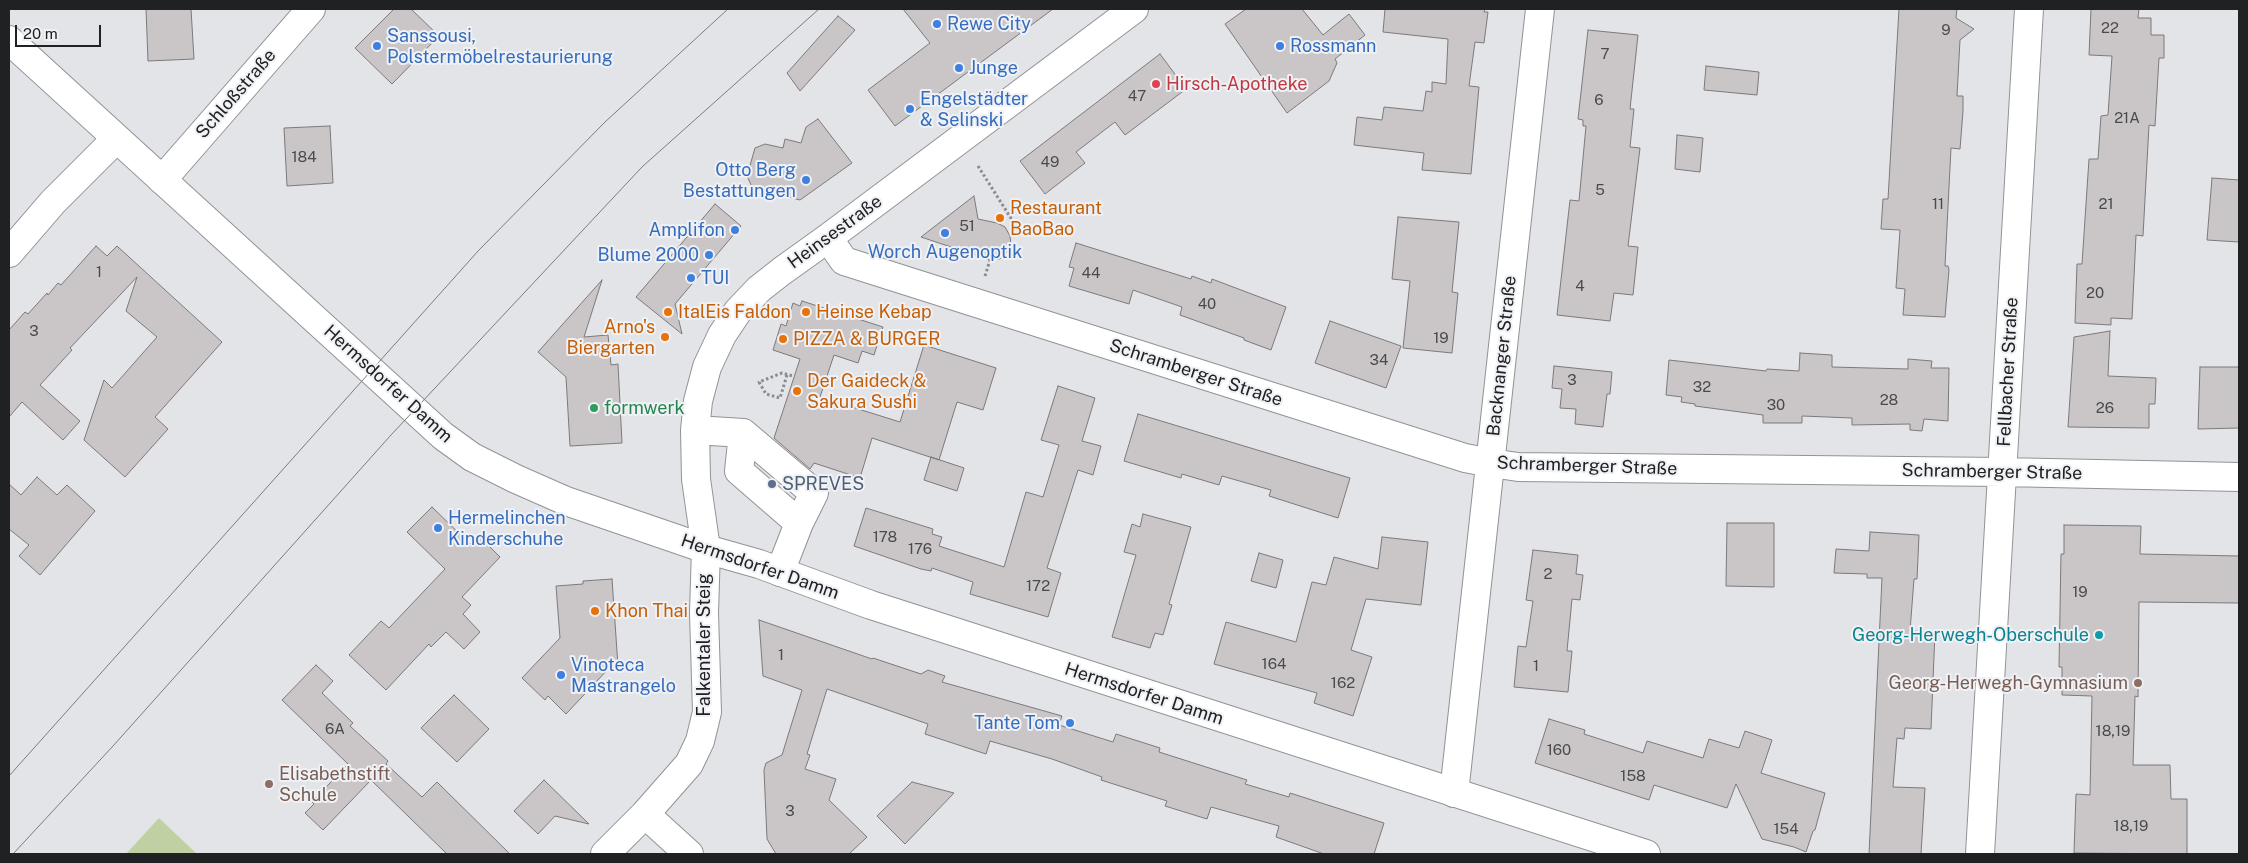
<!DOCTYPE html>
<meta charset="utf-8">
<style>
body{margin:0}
#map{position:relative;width:2248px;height:863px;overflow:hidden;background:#e2e4e7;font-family:"Public Sans",sans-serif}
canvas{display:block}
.frame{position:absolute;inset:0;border:10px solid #202122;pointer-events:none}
.scale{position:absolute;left:15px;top:25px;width:86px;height:22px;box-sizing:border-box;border:2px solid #202122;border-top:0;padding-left:6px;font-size:15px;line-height:18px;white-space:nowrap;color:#202122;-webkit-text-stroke:4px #eff1f5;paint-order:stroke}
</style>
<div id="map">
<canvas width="2248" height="863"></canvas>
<div class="frame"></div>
<div class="scale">20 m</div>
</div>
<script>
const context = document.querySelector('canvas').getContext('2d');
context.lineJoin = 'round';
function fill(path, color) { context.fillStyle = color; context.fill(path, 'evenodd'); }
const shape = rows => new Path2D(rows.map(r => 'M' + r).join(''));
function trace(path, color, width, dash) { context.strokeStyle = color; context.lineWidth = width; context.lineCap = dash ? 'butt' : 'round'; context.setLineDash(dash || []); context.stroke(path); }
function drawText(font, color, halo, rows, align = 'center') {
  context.font = font + ' "Public Sans",sans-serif'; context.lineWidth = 4; context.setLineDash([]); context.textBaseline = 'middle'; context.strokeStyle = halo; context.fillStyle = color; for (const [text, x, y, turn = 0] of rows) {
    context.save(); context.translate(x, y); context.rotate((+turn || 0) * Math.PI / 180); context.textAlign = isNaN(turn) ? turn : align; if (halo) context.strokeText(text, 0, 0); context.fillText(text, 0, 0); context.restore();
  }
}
fill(shape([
 [159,818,197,854,126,854]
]), '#bfd0a2');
const building = shape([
 [146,9,191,9,194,59,148,61,146,9],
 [394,9,411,9,439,36,392,84,355,48,394,9],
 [903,9,1053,9,895,126,868,90,930,43,903,9],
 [1246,9,1302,9,1323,35,1349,14,1365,35,1335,59,1337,63,1329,81,1287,113,1225,24,1246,9],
 [1385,9,1485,9,1484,12,1488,12,1484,43,1475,42,1469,86,1479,87,1471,174,1422,170,1424,153,1354,145,1357,117,1382,120,1384,107,1423,111,1426,91,1432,92,1432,82,1446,84,1448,39,1383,32,1385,9],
 [1899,9,1957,9,1956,18,1974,29,1960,40,1957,96,1963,96,1963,111,1960,149,1951,148,1945,266,1948,266,1949,270,1945,317,1903,315,1905,289,1896,288,1900,230,1881,229,1883,199,1888,199,1899,9],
 [2091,9,2139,9,2138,18,2151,18,2151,35,2164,35,2164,58,2159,58,2155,126,2149,125,2143,236,2136,235,2132,319,2111,318,2111,325,2075,323,2077,264,2082,264,2089,159,2098,159,2101,116,2108,115,2112,56,2089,55,2091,9],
 [838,16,855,30,800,91,787,73,838,16],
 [1588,30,1638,35,1630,109,1634,109,1630,147,1640,148,1628,246,1638,247,1633,295,1614,293,1610,321,1557,315,1570,200,1579,201,1586,126,1583,126,1583,120,1578,119,1588,30],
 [1160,54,1186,89,1125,135,1115,122,1076,152,1085,163,1045,194,1020,161,1160,54],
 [1706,66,1759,72,1757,95,1704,90,1706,66],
 [818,119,852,163,800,200,752,187,747,176,755,148,765,144,783,148,785,139,801,143,806,127,818,119],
 [330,126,333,183,287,186,284,128,330,126],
 [1677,135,1703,138,1700,172,1675,169,1677,135],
 [2212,178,2239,180,2239,242,2207,240,2212,178],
 [974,196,978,219,997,223,1005,227,1010,236,1011,245,1007,252,1000,259,990,260,921,237,974,196],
 [715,204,741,226,675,304,682,334,636,297,715,204],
 [1398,217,1459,222,1452,292,1458,293,1452,353,1403,348,1410,281,1392,279,1398,217],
 [1076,243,1191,279,1192,276,1211,283,1212,279,1286,307,1271,350,1244,340,1244,338,1180,315,1182,307,1133,290,1129,304,1069,286,1074,268,1069,267,1076,243],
 [96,246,107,256,117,246,222,342,155,417,168,429,125,477,84,440,104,380,112,388,157,337,126,311,137,277,70,348,72,350,40,385,80,421,63,440,22,402,9,417,9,330,25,312,28,314,47,293,48,295,58,283,61,285,96,246],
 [602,280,584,337,608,335,611,365,618,364,622,443,570,446,566,377,538,352,602,280],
 [802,301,883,327,874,355,862,351,858,363,834,355,820,397,900,422,924,345,996,368,983,410,957,402,939,460,872,438,860,478,814,463,810,469,774,438,800,359,773,350,781,324,786,326,793,303,800,306,802,301],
 [1330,321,1401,346,1386,388,1315,363,1330,321],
 [2110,331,2108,376,2156,378,2155,404,2149,404,2149,428,2068,427,2074,337,2110,331],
 [1800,353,1832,355,1832,367,1908,369,1908,359,1932,361,1931,368,1949,368,1948,421,1924,419,1922,431,1910,430,1910,424,1852,425,1852,418,1802,416,1802,423,1763,423,1763,415,1695,406,1695,404,1681,402,1682,397,1666,395,1669,360,1766,371,1767,369,1799,371,1800,353],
 [1554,366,1612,372,1610,394,1607,394,1603,427,1575,424,1576,409,1560,408,1562,389,1552,388,1554,366],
 [2200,367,2239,367,2239,428,2198,429,2200,367],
 [1058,386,1095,398,1082,441,1101,446,1093,475,1078,470,1047,568,1061,573,1048,617,970,594,973,582,932,568,931,571,921,569,854,546,866,508,933,529,932,534,942,537,939,546,1004,567,1026,492,1043,497,1059,445,1041,440,1058,386],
 [1138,414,1350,478,1338,518,1269,496,1271,490,1222,476,1219,485,1182,474,1181,478,1124,461,1138,414],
 [931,457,964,468,957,491,924,480,931,457],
 [37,477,57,495,67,485,95,511,40,575,19,556,29,545,9,529,9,484,21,495,37,477],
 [432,507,470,544,478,535,500,557,462,597,471,605,463,614,480,632,464,649,446,632,431,647,429,644,386,690,349,655,381,621,389,628,445,569,407,532,432,507],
 [1143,514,1191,527,1169,604,1172,605,1163,635,1155,633,1150,648,1112,637,1136,555,1124,552,1132,524,1140,527,1143,514],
 [1727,523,1774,523,1774,587,1726,586,1727,523],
 [2064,525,2141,526,2140,554,2239,556,2239,603,2139,602,2138,697,2135,696,2133,765,2170,765,2171,799,2187,799,2187,854,2074,853,2076,794,2090,795,2092,696,2062,695,2062,667,2059,667,2061,554,2064,554,2064,525],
 [1870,532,1919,535,1917,579,1914,579,1910,631,1935,632,1931,729,1905,728,1904,739,1897,738,1893,787,1925,788,1921,854,1869,854,1882,578,1867,578,1867,574,1834,573,1836,549,1869,551,1870,532],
 [1382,537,1428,542,1421,605,1366,599,1351,650,1372,657,1353,716,1314,703,1317,693,1214,664,1226,622,1296,642,1312,582,1326,585,1334,557,1378,569,1382,537],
 [1533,550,1578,555,1576,574,1583,575,1580,600,1572,599,1567,651,1572,651,1568,692,1514,687,1518,646,1526,647,1533,601,1526,600,1533,550],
 [1259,553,1283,560,1276,588,1251,581,1259,553],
 [612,579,618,666,611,666,566,714,548,696,545,700,522,678,560,638,556,586,583,584,583,581,612,579],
 [759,620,872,659,873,658,921,674,928,670,945,676,942,682,1062,716,1059,725,1113,742,1116,734,1160,748,1159,752,1247,780,1245,784,1289,797,1290,793,1384,823,1374,854,1324,854,1276,837,1279,826,1211,807,1207,819,1165,806,1167,801,1101,780,1102,777,1052,759,990,741,986,754,925,734,928,724,827,689,807,754,810,755,805,769,836,779,829,800,867,837,849,854,776,854,767,839,764,770,766,763,782,755,802,690,763,676,759,620],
 [316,665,333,681,322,693,353,723,350,726,388,761,386,764,422,797,437,782,510,854,447,854,371,780,323,830,305,813,314,804,312,802,348,764,282,700,316,665],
 [454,695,489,729,457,762,421,728,454,695],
 [1549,719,1585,730,1584,734,1643,753,1647,741,1703,758,1709,739,1739,748,1745,731,1772,740,1761,773,1825,793,1815,830,1813,831,1806,852,1794,847,1762,839,1736,784,1727,808,1654,785,1649,800,1535,763,1549,719],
 [544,780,589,824,555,816,538,834,514,811,544,780],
 [912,782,954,793,905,844,877,816,912,782]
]);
fill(building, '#cac6c7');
trace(building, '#7d797b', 1);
const minor = shape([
 [162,180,311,9],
 [828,238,844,261,1465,458,1491,463,1518,467,2002,472,2239,477],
 [9,253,53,202,116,139],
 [695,430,743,433,814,493,799,523,780,572],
 [743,433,739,471,799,523],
 [1454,793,1540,9],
 [645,814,689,854],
 [605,854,645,814,689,764,700,741,707,712,704,613,706,549,696,479,695,430,698,401,707,367,722,335,738,311,759,289,782,271,828,238,1134,9],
 [1980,854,2029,9]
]);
const major = shape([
 [9,40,443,436,472,457,516,479,566,501,706,549,759,564,871,605,1646,854]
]);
trace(minor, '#919396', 30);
trace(major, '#919396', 30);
trace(shape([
 [978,166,1019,231],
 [985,276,990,260],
 [787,375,780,398,766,394,759,382,782,373,793,376]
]), '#898b8d', 3, [2.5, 2.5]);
trace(minor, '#fff', 28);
trace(major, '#fff', 28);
trace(shape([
 [9,776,479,250,605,122,728,9],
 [13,854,113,746,391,435,642,167,819,9]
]), '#7a7c7d', 1);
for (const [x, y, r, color] of [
 [937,24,5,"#3f7fe0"],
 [377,46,5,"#3f7fe0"],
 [1280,46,5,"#3f7fe0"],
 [959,68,5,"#3f7fe0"],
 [1156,84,5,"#e0444e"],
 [910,109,5,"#3f7fe0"],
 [806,180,5,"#3f7fe0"],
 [1000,218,5,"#e8710a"],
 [735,230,5,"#3f7fe0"],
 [945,233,5,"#3f7fe0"],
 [709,255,5,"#3f7fe0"],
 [691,278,5,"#3f7fe0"],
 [668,312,5,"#e8710a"],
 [806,312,5,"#e8710a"],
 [665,337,5,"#e8710a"],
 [783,339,5,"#e8710a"],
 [797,391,5,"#e8710a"],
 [594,408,5,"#2e9e5b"],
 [772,484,5,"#5c6f8a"],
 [438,528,5,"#3f7fe0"],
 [595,611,5,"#e8710a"],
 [2099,635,5,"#0f9aa8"],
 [561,675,5,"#3f7fe0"],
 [2138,683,5,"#8d6e63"],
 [1070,723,5,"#3f7fe0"],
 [269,784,5,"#8d6e63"]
]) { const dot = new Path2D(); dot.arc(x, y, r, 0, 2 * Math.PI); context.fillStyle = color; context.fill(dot); trace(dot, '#eff1f5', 2); }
drawText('15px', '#4a4a4b', null, [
 ["22",2110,28],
 ["9",1946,30],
 ["7",1605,54],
 ["47",1137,96],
 ["6",1599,100],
 ["21A",2127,118],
 ["184",304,157],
 ["49",1050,162],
 ["5",1600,190],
 ["11",1938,204],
 ["21",2106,204],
 ["51",967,226],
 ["1",99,272],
 ["44",1091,273],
 ["4",1580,286],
 ["20",2095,293],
 ["40",1207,304],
 ["3",34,331],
 ["19",1441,338],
 ["34",1379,360],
 ["3",1572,380],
 ["32",1702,387],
 ["28",1889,400],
 ["30",1776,405],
 ["26",2105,408],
 ["178",885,537],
 ["176",920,549],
 ["2",1548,574],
 ["172",1038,586],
 ["19",2080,592],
 ["1",781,655],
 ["164",1274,664],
 ["1",1536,666],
 ["162",1343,683],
 ["6A",335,729],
 ["18,19",2113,731],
 ["160",1559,750],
 ["158",1633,776],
 ["3",790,811],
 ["18,19",2131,826],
 ["154",1786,829]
]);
drawText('18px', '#366cbe', '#eff1f5', [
 ["Rewe City",947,24],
 ["Sanssousi,",387,36],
 ["Polstermöbelrestaurierung",387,57],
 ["Rossmann",1290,46],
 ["Junge",969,68],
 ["Engelstädter",920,99],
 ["& Selinski",920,120],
 ["Otto Berg",796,170,"right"],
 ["Bestattungen",796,191,"right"],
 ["Amplifon",725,230,"right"],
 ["Worch Augenoptik",945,252,"center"],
 ["Blume 2000",699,255,"right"],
 ["TUI",701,278],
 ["Hermelinchen",448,518],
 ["Kinderschuhe",448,539],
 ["Vinoteca",571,665],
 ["Mastrangelo",571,686],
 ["Tante Tom",1060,723,"right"]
], 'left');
drawText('18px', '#be3a42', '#eff1f5', [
 ["Hirsch-Apotheke",1166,84]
], 'left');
drawText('18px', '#202122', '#eff1f5', [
 ["Schloßstraße",236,94,-49],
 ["Heinsestraße",835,232,-36],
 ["Backnanger Straße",1502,356,-84],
 ["Fellbacher Straße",2008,372,-87],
 ["Schramberger Straße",1196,373,18],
 ["Hermsdorfer Damm",388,384,42],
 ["Schramberger Straße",1587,466,2],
 ["Schramberger Straße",1992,472,1],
 ["Hermsdorfer Damm",760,567,19],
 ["Falkentaler Steig",704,645,-90],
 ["Hermsdorfer Damm",1144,694,18]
]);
drawText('18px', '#c56008', '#eff1f5', [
 ["Restaurant",1010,208],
 ["BaoBao",1010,229],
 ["ItalEis Faldon",678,312],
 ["Heinse Kebap",816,312],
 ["Arno's",655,327,"right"],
 ["Biergarten",655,348,"right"],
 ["PIZZA & BURGER",793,339],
 ["Der Gaideck &",807,381],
 ["Sakura Sushi",807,402],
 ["Khon Thai",605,611]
], 'left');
drawText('18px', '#27864d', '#eff1f5', [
 ["formwerk",604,408]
], 'left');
drawText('18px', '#4e5e75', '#eff1f5', [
 ["SPREVES",782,484]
], 'left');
drawText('18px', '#0d838f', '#eff1f5', [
 ["Georg-Herwegh-Oberschule",2089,635]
], 'right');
drawText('18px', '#785e54', '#eff1f5', [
 ["Georg-Herwegh-Gymnasium",2128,683],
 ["Elisabethstift",279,774,"left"],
 ["Schule",279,795,"left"]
], 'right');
</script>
